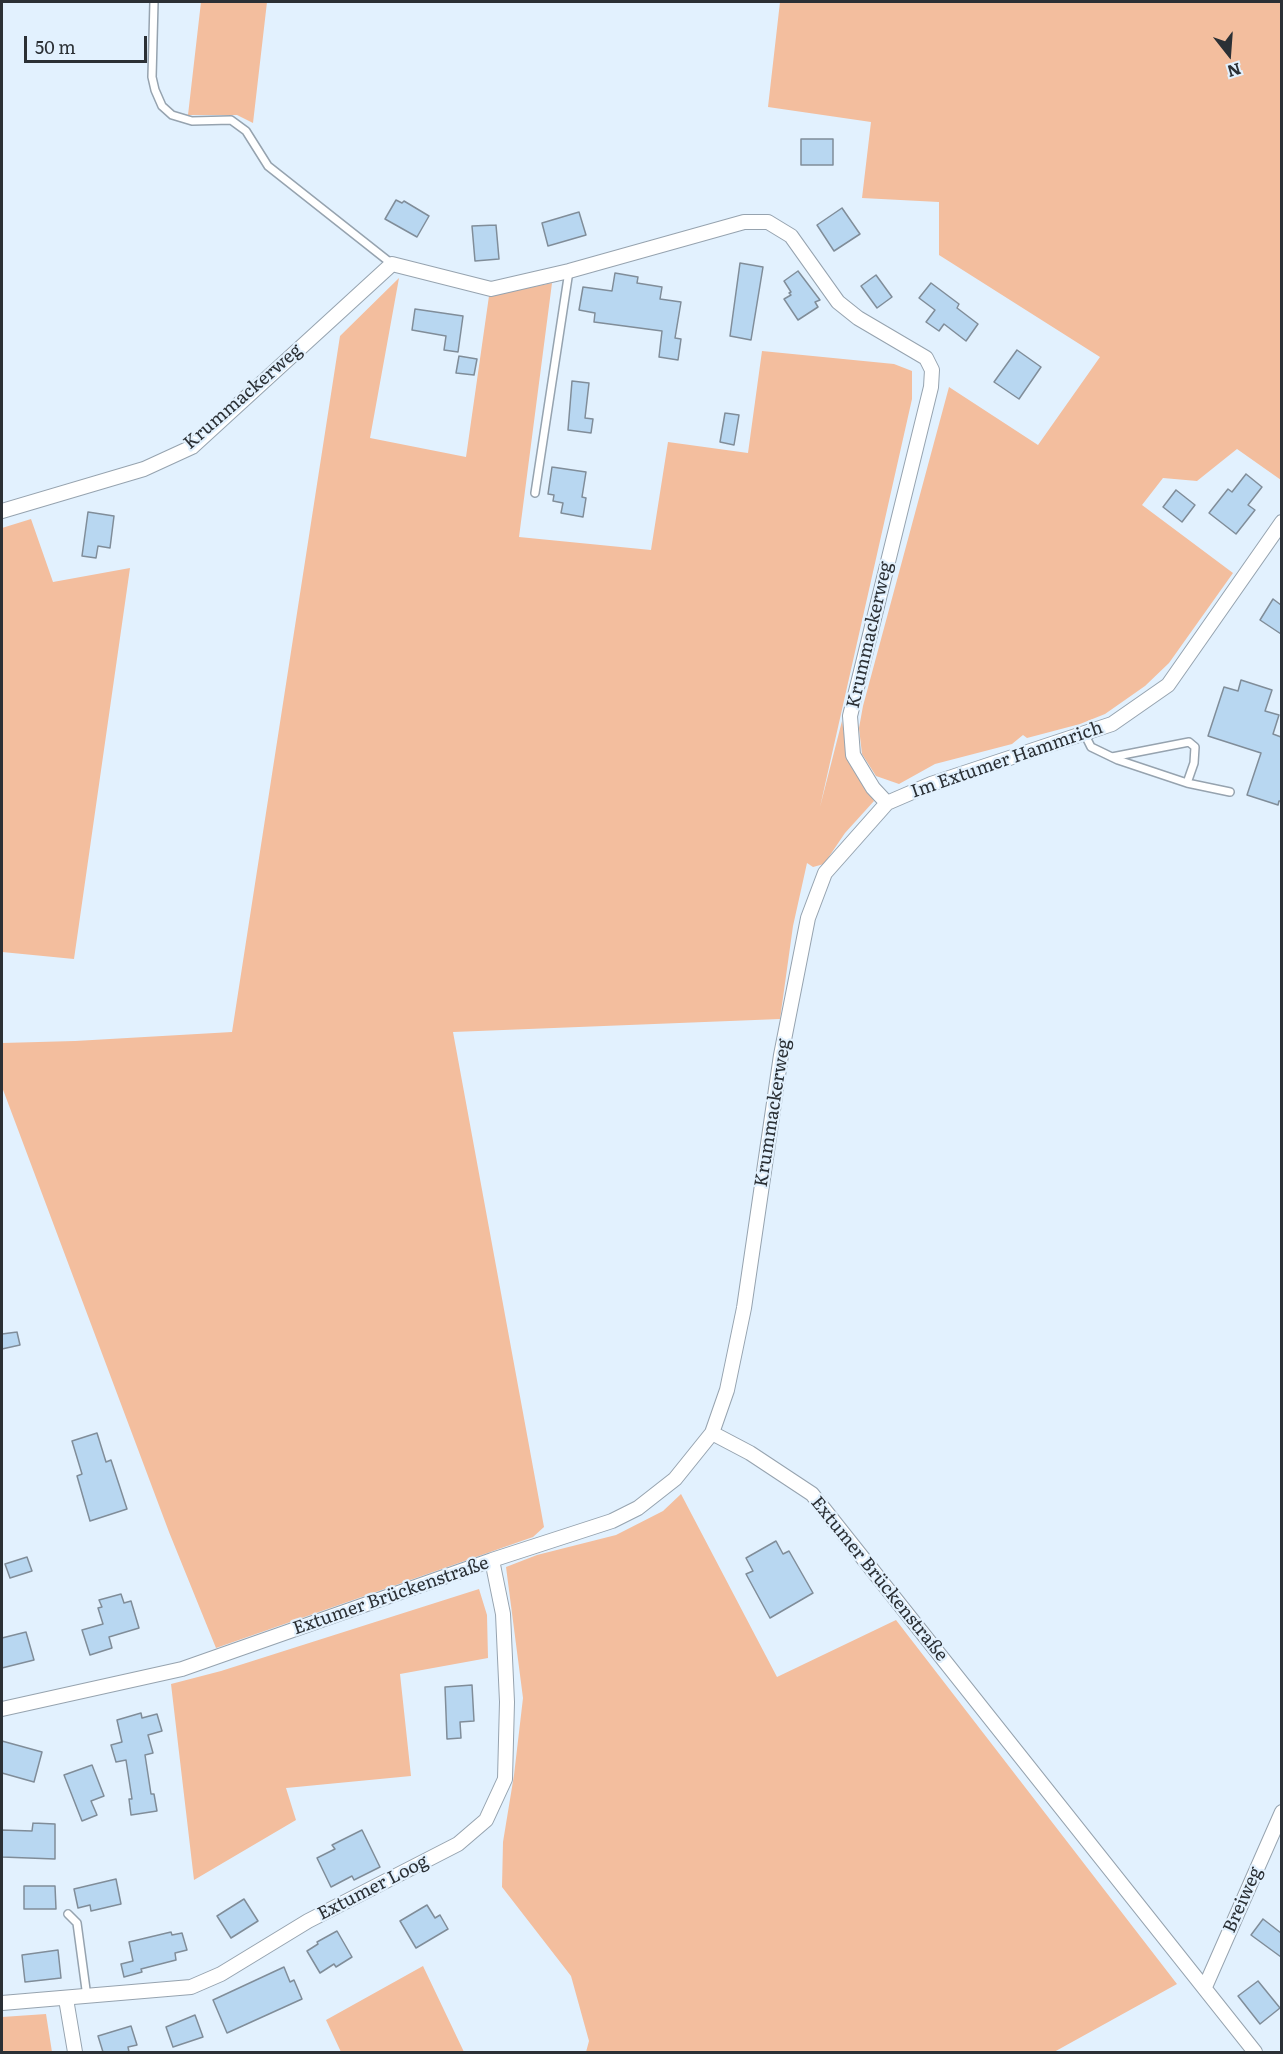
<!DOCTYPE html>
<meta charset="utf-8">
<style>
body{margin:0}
#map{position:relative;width:1283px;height:2054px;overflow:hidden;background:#e2f1fe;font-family:Literata,serif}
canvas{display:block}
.frame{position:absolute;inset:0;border:3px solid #2b3035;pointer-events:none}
.north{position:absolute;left:1199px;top:24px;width:60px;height:60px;-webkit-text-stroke:4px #e2f1fe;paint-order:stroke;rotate:163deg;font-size:16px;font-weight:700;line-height:24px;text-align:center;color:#2b3035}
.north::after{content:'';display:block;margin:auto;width:21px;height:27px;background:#2b3035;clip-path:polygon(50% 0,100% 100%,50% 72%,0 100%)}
.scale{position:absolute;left:24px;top:36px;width:123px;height:27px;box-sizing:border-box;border:3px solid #2b3035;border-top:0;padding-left:8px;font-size:18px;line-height:21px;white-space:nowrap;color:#2b3035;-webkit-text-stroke:4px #e2f1fe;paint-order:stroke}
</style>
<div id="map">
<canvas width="1283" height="2054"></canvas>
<div class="frame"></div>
<div class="north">N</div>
<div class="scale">50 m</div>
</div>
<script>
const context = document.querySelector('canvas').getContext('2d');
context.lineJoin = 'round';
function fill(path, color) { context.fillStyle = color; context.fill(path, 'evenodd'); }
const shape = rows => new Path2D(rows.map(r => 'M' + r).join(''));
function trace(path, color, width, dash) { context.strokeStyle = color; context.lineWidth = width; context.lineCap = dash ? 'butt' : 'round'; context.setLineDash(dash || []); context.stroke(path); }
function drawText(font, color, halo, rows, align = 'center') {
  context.font = font + ' Literata,serif'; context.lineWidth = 4.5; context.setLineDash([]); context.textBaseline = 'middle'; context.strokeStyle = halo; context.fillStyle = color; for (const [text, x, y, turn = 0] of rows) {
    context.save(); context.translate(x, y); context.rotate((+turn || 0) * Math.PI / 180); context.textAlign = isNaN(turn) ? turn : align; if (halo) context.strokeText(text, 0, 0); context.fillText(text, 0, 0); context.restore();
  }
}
fill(shape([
 [201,2,267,2,253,123,237,115,188,115],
 [780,2,1281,2,1281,480,1237,449,1197,481,1163,478,1142,505,1233,573,1169,663,1145,686,1105,714,1080,724,1027,738,1023,735,1012,744,935,764,899,784,876,776,862,754,859,728,863,706,949,387,1038,445,1100,357,939,255,939,202,862,198,871,122,768,107],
 [399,278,370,438,466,457,489,296,552,283,519,537,651,550,668,442,748,453,762,351,894,364,912,371,912,399,820,807,842,721,848,759,874,801,845,833,824,864,813,867,807,863,793,926,780,1019,453,1032,544,1527,533,1537,216,1648,169,1532,2,1087,2,1043,75,1041,232,1032,340,336],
 [31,519,53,582,130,568,74,959,2,952,2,528],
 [681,1494,777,1677,896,1620,1177,1984,1054,2052,586,2052,589,2041,571,1976,502,1887,503,1842,514,1775,523,1698,506,1567,537,1555,616,1535,663,1511],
 [479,1589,487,1615,488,1658,400,1674,411,1776,286,1788,296,1820,194,1880,171,1684,221,1671],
 [423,1966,464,2052,341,2052,326,2020],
 [46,2014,52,2052,2,2052,2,2017]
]), '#f3be9e');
const building = shape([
 [801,139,833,139,833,165,801,165,801,139],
 [396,200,402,203,404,201,429,216,417,237,385,219,396,200],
 [842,208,860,234,834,251,817,225,842,208],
 [579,212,586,235,548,246,542,223,579,212],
 [496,225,499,259,475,261,472,226,496,225],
 [740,263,763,267,751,340,730,336,740,263],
 [798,271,820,300,815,302,818,307,798,320,784,299,791,295,789,293,791,292,784,281,798,271],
 [615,273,638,277,637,283,662,287,660,299,681,302,675,338,681,339,678,360,659,357,662,331,594,322,595,313,579,310,583,287,612,291,615,273],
 [876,275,892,297,877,308,861,286,876,275],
 [931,283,959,304,957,308,978,324,966,341,944,324,939,331,926,322,935,310,919,298,931,283],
 [415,309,463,316,458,352,444,350,446,336,412,330,415,309],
 [1017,350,1041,367,1019,399,994,382,1017,350],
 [459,356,477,359,474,375,456,373,459,356],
 [572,381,589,383,585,418,593,419,591,433,568,430,572,381],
 [725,413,739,415,734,445,720,442,725,413],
 [552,467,586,472,582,497,586,498,583,517,561,513,563,503,553,501,554,495,548,494,552,467],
 [1246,474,1262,487,1248,505,1255,510,1236,534,1209,513,1228,489,1232,492,1246,474],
 [1176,490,1195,505,1182,522,1163,507,1176,490],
 [88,512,114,516,110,548,98,546,96,558,82,556,88,512],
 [1273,599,1281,605,1281,634,1260,620,1273,599],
 [1241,680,1272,690,1265,711,1279,715,1273,734,1281,737,1281,801,1279,801,1278,805,1247,795,1261,753,1208,736,1224,687,1238,691,1241,680],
 [17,1332,20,1345,2,1349,2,1334,17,1332],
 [97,1433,106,1462,111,1460,127,1509,90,1521,77,1476,82,1474,72,1441,97,1433],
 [776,1541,783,1554,789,1551,813,1593,770,1618,746,1574,753,1571,746,1558,776,1541],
 [27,1557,32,1571,10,1578,5,1564,27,1557],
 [121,1594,124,1603,131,1601,139,1628,109,1637,112,1648,90,1655,82,1630,103,1624,98,1608,102,1607,99,1600,121,1594],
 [26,1632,34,1660,2,1668,2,1638,26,1632],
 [472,1685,474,1721,460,1722,461,1738,447,1739,445,1687,472,1685],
 [141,1713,142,1718,157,1714,162,1731,148,1735,153,1753,145,1755,151,1794,154,1794,157,1811,131,1815,129,1799,132,1799,126,1760,116,1762,111,1745,122,1742,117,1720,141,1713],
 [2,1741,42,1752,34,1782,2,1773,2,1741],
 [92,1765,104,1796,91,1801,97,1815,82,1821,64,1775,92,1765],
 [33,1823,55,1824,55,1859,2,1857,2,1830,32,1831,33,1823],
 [362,1830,380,1867,354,1880,352,1876,331,1887,317,1858,335,1849,332,1845,362,1830],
 [116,1879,121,1904,91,1911,90,1905,78,1908,74,1889,116,1879],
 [24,1886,55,1886,56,1909,24,1909,24,1886],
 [244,1899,258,1921,231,1938,217,1916,244,1899],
 [427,1905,435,1918,440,1915,448,1929,416,1948,400,1921,427,1905],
 [1263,1919,1281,1933,1281,1957,1251,1935,1263,1919],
 [337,1931,352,1957,336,1967,334,1964,320,1973,307,1951,318,1944,317,1942,337,1931],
 [171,1932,172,1935,182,1933,187,1950,175,1953,176,1960,141,1969,142,1972,124,1977,121,1964,133,1961,129,1942,171,1932],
 [58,1950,61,1978,25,1982,22,1955,58,1950],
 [284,1967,290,1982,294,1980,302,1999,227,2033,213,2000,284,1967],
 [1258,1981,1280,2008,1260,2024,1238,1996,1258,1981],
 [195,2015,203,2037,173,2047,166,2027,195,2015],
 [131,2026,137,2045,128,2047,129,2052,103,2052,98,2036,131,2026]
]);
fill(building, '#b8d7f1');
trace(building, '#808d99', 1.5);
const service = shape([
 [154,2,152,77,155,90,162,106,172,115,192,121,231,120,246,131,268,166,392,264],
 [535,493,569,271],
 [1084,733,1091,747,1118,760,1187,783,1230,792],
 [1112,757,1189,742,1195,747,1194,763,1187,783],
 [68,1914,77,1923,87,1997]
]);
const minor = shape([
 [2,511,144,469,192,447,392,264,491,289,569,271,744,222,768,222,791,236,838,302,858,318,926,358,932,370,931,387,850,716,853,755,873,788,887,803],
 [712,1433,750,1453,812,1494,1255,2052],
 [2,1709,182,1669,492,1560,612,1521,638,1508,675,1479,712,1433,727,1390,744,1308,781,1055,808,918,825,873,887,803,931,784,1112,724,1168,685,1282,522],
 [1205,1987,1282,1812],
 [66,1999,75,2052],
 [2,2003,191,1987,221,1974,308,1921,458,1844,486,1820,505,1779,507,1702,503,1614,492,1560]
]);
trace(service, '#96a3af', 10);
trace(minor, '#96a3af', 16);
trace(service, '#fff', 7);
trace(minor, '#fff', 14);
drawText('18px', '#2b3035', '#e2f1fe', [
 ["Krummackerweg",243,397,-41],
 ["Krummackerweg",870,635,-77],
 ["Im Extumer Hammrich",1007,760,-19],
 ["Krummackerweg",773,1113,-81],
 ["Extumer Brückenstraße",879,1579,51],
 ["Extumer Brückenstraße",391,1596,-19],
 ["Extumer Loog",373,1888,-27],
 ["Breiweg",1243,1900,-66]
]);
</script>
